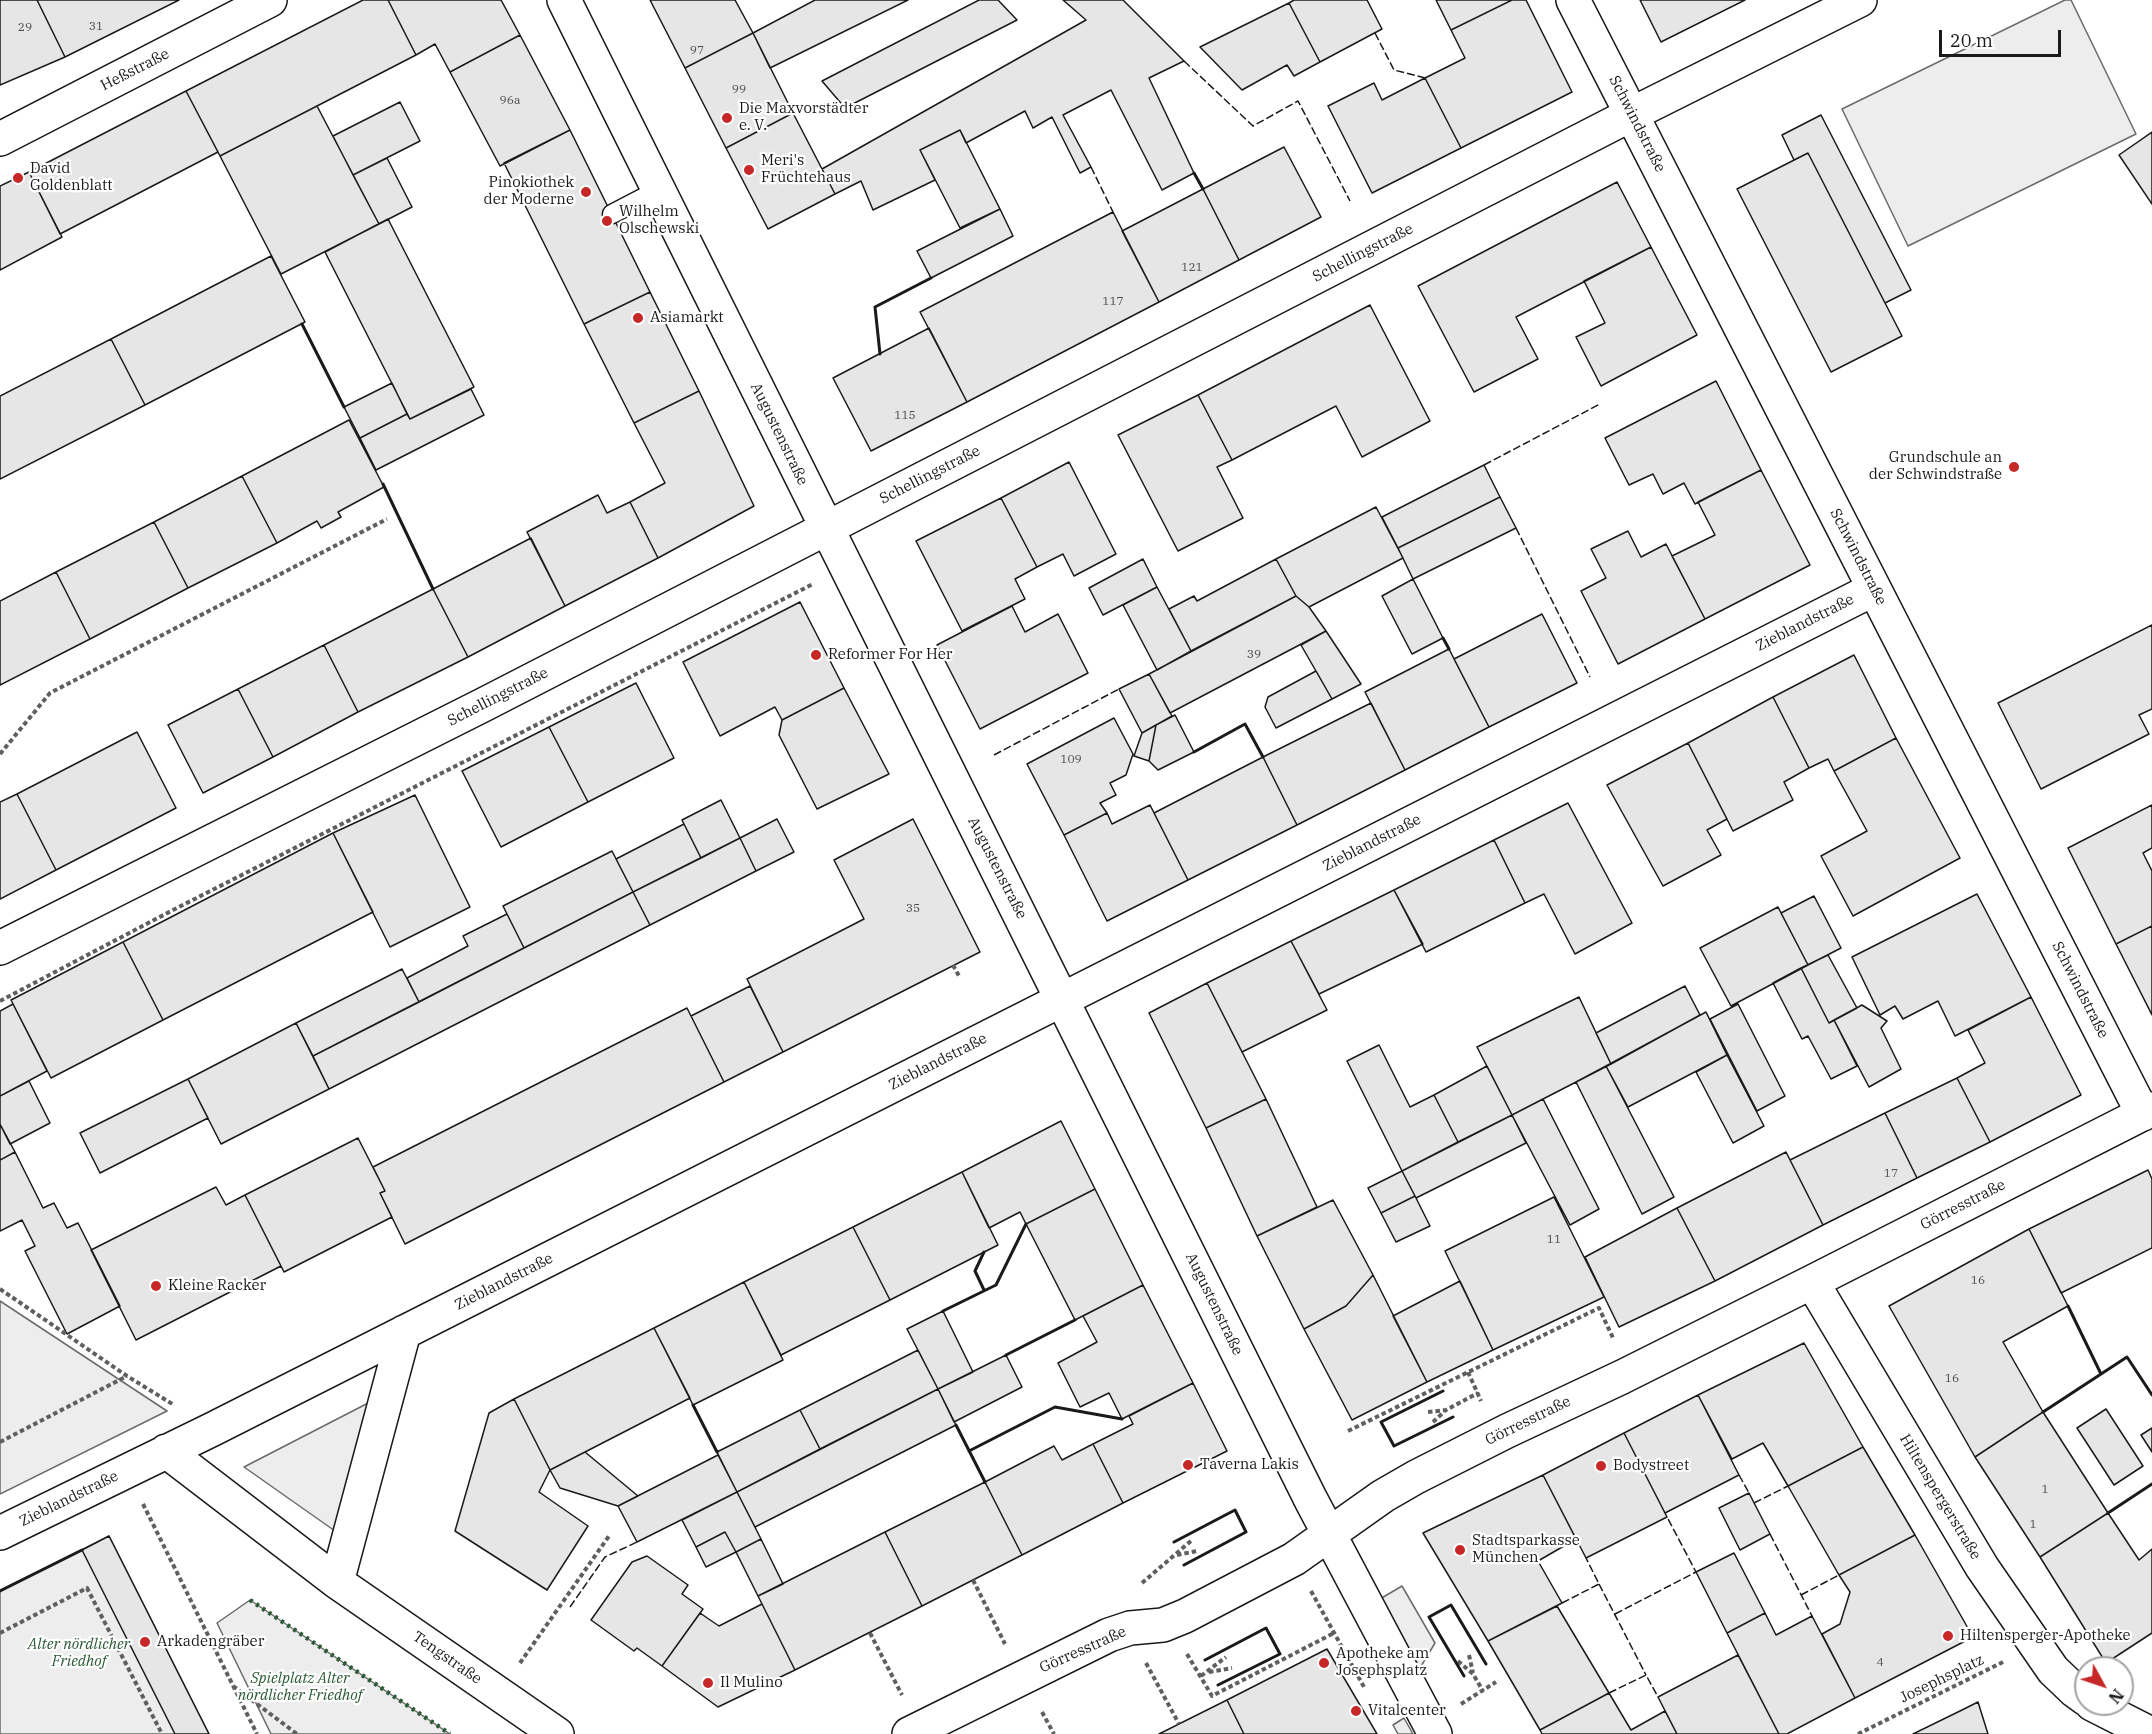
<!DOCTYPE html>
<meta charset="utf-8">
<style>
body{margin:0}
#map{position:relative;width:2152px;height:1734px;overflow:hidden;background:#fff;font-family:"IBM Plex Serif",serif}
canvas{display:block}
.north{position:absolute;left:2074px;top:1656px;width:60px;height:60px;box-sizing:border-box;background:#fff;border:2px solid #a3a3a3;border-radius:50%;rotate:130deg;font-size:16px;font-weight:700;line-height:24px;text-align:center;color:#1a1a1a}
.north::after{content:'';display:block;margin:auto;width:21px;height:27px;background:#c62828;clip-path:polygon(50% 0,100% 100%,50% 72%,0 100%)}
.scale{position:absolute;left:1939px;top:30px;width:122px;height:27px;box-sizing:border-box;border:3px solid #1a1a1a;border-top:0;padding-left:8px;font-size:18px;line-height:21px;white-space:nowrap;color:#1a1a1a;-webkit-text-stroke:4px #fff;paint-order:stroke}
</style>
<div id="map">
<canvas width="2152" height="1734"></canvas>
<div class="north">N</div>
<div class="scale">20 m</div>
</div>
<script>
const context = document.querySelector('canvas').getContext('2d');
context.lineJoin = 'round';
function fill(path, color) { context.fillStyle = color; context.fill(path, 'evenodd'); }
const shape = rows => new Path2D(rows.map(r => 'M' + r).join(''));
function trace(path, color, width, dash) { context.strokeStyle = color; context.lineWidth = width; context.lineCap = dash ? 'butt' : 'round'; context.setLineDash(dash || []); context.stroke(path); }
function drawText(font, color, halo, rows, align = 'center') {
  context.font = font + ' "IBM Plex Serif",serif'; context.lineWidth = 4.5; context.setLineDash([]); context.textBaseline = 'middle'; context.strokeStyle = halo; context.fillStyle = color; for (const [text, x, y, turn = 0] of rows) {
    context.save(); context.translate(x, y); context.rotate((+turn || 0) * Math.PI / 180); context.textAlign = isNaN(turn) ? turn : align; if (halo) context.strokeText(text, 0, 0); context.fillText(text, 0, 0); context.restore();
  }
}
const built = shape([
 [2065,0,2071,0,2136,134,1908,246,1842,109,2065,0],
 [0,1301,167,1411,0,1494,0,1301],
 [374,1400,335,1531,244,1467,374,1400],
 [109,1536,209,1734,0,1734,0,1591,109,1536],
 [1402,1586,1435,1643,1420,1668,1380,1599,1402,1586],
 [250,1600,450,1734,271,1734,217,1623,250,1600],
 [1404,1718,1413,1734,1398,1734,1393,1725,1404,1718]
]);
fill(built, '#ededed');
trace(built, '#6a6a6a', 1.5);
const building = shape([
 [0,0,37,0,65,57,0,85,0,0],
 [37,0,179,0,65,57,37,0],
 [363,0,388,0,416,55,220,156,186,91,363,0],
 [388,0,501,0,520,35,450,72,435,44,416,55,388,0],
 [650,0,735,0,753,33,685,68,650,0],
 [815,0,908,0,770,68,753,33,815,0],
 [979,0,998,0,1017,20,845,108,822,81,979,0],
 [1063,0,1123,0,1184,61,1149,78,1194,173,1162,190,1111,90,1063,115,1091,167,1080,173,1052,117,1033,128,1025,111,966,143,960,130,920,150,935,180,873,210,861,181,835,194,822,169,1086,20,1063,0],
 [1294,0,1367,0,1382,29,1320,62,1289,3,1294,0],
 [1436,0,1512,0,1451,30,1436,0],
 [1512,0,1526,0,1572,92,1461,148,1425,78,1465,58,1451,30,1512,0],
 [1640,0,1745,0,1661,42,1640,0],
 [1289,3,1320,62,1294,76,1287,65,1242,90,1200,47,1289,3],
 [753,33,793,113,726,148,685,68,753,33],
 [520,35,570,130,500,166,450,72,520,35],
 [1425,78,1461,148,1372,193,1328,106,1374,83,1382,100,1425,78],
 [186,91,218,152,60,234,29,172,186,91],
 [400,102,420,141,353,175,333,136,400,102],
 [317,106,379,224,281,274,220,156,317,106],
 [793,113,835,194,768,229,726,148,793,113],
 [1821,115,1911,290,1885,303,1808,153,1794,160,1782,135,1821,115],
 [570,130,650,292,584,324,504,163,570,130],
 [960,130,1000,209,960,228,920,150,960,130],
 [2152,132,2152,204,2119,155,2152,132],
 [1284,147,1321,217,1239,260,1203,189,1284,147],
 [1808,153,1902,336,1831,372,1737,189,1808,153],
 [387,158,412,207,379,224,353,175,387,158],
 [29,172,62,237,0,270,0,186,29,172],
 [1617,182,1651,247,1516,317,1538,359,1474,392,1418,286,1617,182],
 [1203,189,1239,260,1159,302,1122,231,1203,189],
 [1000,209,1013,236,931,278,917,251,1000,209],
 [1113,212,1159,302,967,402,920,312,1113,212],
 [388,219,474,387,410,419,325,252,388,219],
 [1651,247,1697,335,1601,386,1576,337,1605,323,1584,281,1651,247],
 [271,256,305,322,145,405,111,339,271,256],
 [650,292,699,391,634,423,584,324,650,292],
 [1370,305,1430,421,1362,457,1336,406,1232,460,1198,395,1370,305],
 [929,328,967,402,871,451,833,378,929,328],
 [111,339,145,405,0,479,0,396,111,339],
 [1716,381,1761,470,1695,504,1684,483,1663,494,1653,474,1629,485,1605,438,1716,381],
 [392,383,407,414,360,438,344,407,392,383],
 [471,389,484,415,376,470,360,438,407,414,410,419,471,389],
 [699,391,754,506,658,558,630,502,665,483,634,423,699,391],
 [1198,395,1232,460,1217,467,1243,518,1178,551,1118,435,1198,395],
 [349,420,384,487,338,512,341,517,321,528,317,521,277,543,242,476,349,420],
 [1069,462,1116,554,1074,576,1063,554,1037,567,1001,498,1069,462],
 [1484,465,1500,497,1398,548,1382,517,1484,465],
 [1761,470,1810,565,1705,619,1672,556,1715,535,1698,502,1761,470],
 [242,476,277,543,188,588,154,522,242,476],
 [598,495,607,513,630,502,658,558,565,606,527,532,598,495],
 [1500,497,1516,528,1413,579,1398,548,1500,497],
 [1001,498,1037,567,1015,579,1025,599,962,631,916,541,1001,498],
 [1376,507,1403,558,1309,607,1296,596,1276,559,1376,507],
 [154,522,188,588,90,639,56,572,154,522],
 [1628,531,1641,557,1666,544,1705,619,1618,664,1581,591,1606,578,1591,549,1628,531],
 [531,538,565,606,468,657,433,589,531,538],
 [1143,559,1157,587,1103,615,1089,588,1143,559],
 [1276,559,1296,596,1191,651,1169,609,1194,596,1197,601,1276,559],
 [56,572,90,639,0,685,0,601,56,572],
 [1413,579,1443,638,1412,654,1382,596,1413,579],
 [1157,587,1191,651,1157,670,1123,605,1157,587],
 [433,589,468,657,358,712,324,645,433,589],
 [1296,596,1309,607,1326,631,1170,713,1149,674,1296,596],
 [800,602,844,688,782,720,775,707,720,736,683,662,800,602],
 [1012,606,1025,632,1058,614,1088,673,980,729,937,645,1012,606],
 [1542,614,1577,683,1489,727,1454,659,1542,614],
 [2152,625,2152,709,2139,715,2149,734,2041,789,1998,703,2152,625],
 [1326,631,1361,684,1332,699,1301,645,1326,631],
 [324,645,358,712,273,757,238,689,324,645],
 [1449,649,1489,727,1405,770,1365,692,1449,649],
 [1854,655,1896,738,1834,771,1828,759,1809,768,1773,697,1854,655],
 [1316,671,1332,699,1276,728,1265,707,1268,697,1316,671],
 [1149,674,1172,716,1142,733,1119,689,1149,674],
 [636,683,674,758,588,802,549,727,636,683],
 [844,688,889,774,817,809,779,735,782,720,844,688],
 [238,689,273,757,203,793,168,725,238,689],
 [1773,697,1809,768,1784,782,1793,800,1733,831,1688,743,1773,697],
 [1371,703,1405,770,1297,825,1263,757,1371,703],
 [1175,715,1194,752,1158,770,1149,761,1156,725,1175,715],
 [1114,718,1133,754,1126,775,1110,783,1116,795,1100,803,1107,813,1064,835,1027,764,1114,718],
 [1156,725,1149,761,1134,756,1142,733,1156,725],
 [549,727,588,802,501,847,462,771,549,727],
 [137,732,176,808,56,870,17,794,137,732],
 [1896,738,1960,858,1853,916,1821,856,1867,831,1834,771,1896,738],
 [1688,743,1727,819,1707,830,1721,855,1663,886,1607,785,1688,743],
 [1263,757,1297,825,1188,880,1154,813,1263,757],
 [17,794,56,870,0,899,0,802,17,794],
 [415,795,470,907,390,947,333,833,415,795],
 [721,800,740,838,701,858,682,820,721,800],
 [1568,803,1632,923,1575,954,1544,894,1525,903,1494,840,1568,803],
 [1150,805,1188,880,1107,921,1064,835,1107,813,1112,824,1150,805],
 [2152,805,2152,848,2143,853,2152,871,2152,926,2116,944,2068,848,2152,805],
 [777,819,794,852,756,871,740,838,777,819],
 [913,819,980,952,783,1052,747,979,864,919,834,860,913,819],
 [684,824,701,858,633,892,616,859,684,824],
 [333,833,373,912,163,1020,123,942,333,833],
 [740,838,756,871,650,925,633,892,740,838],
 [1494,840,1525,903,1426,952,1394,890,1494,840],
 [612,851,633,892,524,948,503,906,612,851],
 [1394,890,1423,944,1319,994,1291,941,1394,890],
 [633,892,650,925,329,1089,313,1056,633,892],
 [1977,894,2031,997,1955,1036,1938,1001,1903,1019,1895,1006,1880,1015,1852,957,1977,894],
 [1814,896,1841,948,1808,965,1781,913,1814,896],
 [1778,907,1808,965,1731,1006,1700,948,1778,907],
 [507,914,524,948,419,1002,407,978,468,946,463,936,507,914],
 [2152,926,2152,1015,2116,944,2152,926],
 [1291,941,1327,1010,1242,1052,1207,983,1291,941],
 [123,942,163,1020,51,1078,11,1000,123,942],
 [1828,955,1857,1008,1829,1023,1801,968,1828,955],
 [1801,968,1829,1023,1834,1020,1857,1066,1831,1079,1808,1036,1802,1039,1773,983,1801,968],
 [402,969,419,1002,313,1056,296,1023,402,969],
 [1207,983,1266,1099,1206,1128,1149,1013,1207,983],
 [750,986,783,1052,724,1082,691,1016,750,986],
 [1685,986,1700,1015,1611,1064,1596,1033,1685,986],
 [1579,997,1611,1064,1512,1115,1477,1047,1579,997],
 [2031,997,2081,1095,1990,1142,1957,1078,1985,1063,1968,1030,2031,997],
 [13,1004,47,1071,0,1096,0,1011,13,1004],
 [1738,1004,1785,1096,1757,1111,1710,1019,1738,1004],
 [1862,1005,1887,1021,1881,1028,1901,1069,1869,1087,1834,1020,1862,1005],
 [687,1008,724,1082,405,1244,380,1193,385,1191,373,1167,687,1008],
 [1706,1012,1727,1055,1628,1107,1606,1066,1706,1012],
 [296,1023,329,1089,221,1144,188,1079,296,1023],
 [1379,1045,1410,1107,1434,1095,1458,1142,1402,1171,1347,1061,1379,1045],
 [1727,1055,1764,1126,1733,1143,1696,1072,1727,1055],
 [1487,1066,1512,1115,1458,1142,1434,1095,1487,1066],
 [1606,1066,1674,1197,1642,1214,1576,1082,1606,1066],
 [1957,1078,1990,1142,1917,1178,1885,1113,1957,1078],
 [188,1079,208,1118,100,1173,80,1133,188,1079],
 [29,1081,50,1123,10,1144,0,1124,0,1096,29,1081],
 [1266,1099,1317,1207,1257,1236,1206,1128,1266,1099],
 [1543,1099,1599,1209,1570,1225,1512,1115,1543,1099],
 [1885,1113,1917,1178,1823,1225,1790,1160,1885,1113],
 [1512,1115,1526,1143,1416,1198,1402,1171,1512,1115],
 [1061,1121,1095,1189,1026,1224,1020,1212,989,1228,962,1172,1061,1121],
 [0,1124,15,1152,0,1160,0,1124],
 [358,1138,385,1191,380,1193,392,1217,284,1272,245,1195,358,1138],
 [15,1152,43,1208,54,1203,67,1228,78,1223,120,1306,67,1334,25,1251,35,1246,22,1220,0,1231,0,1160,15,1152],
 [1786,1152,1823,1225,1715,1281,1677,1208,1786,1152],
 [2148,1170,2152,1179,2152,1248,2061,1293,2029,1229,2148,1170],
 [1402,1171,1415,1196,1381,1213,1368,1188,1402,1171],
 [962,1172,998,1245,890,1300,853,1227,962,1172],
 [216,1187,226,1205,245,1195,281,1266,136,1340,91,1250,216,1187],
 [1095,1189,1143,1285,1075,1320,1026,1224,1095,1189],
 [1415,1196,1430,1226,1396,1242,1381,1213,1415,1196],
 [1554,1197,1604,1297,1493,1350,1445,1251,1554,1197],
 [1333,1200,1373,1275,1346,1306,1304,1329,1257,1236,1333,1200],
 [1677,1208,1715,1281,1619,1327,1585,1257,1677,1208],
 [853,1227,890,1300,781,1355,744,1282,853,1227],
 [2029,1229,2068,1306,2003,1342,2043,1412,1975,1457,1889,1306,2029,1229],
 [1373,1275,1427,1382,1352,1420,1304,1329,1346,1306,1373,1275],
 [1460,1281,1493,1350,1427,1382,1393,1316,1460,1281],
 [744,1282,783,1360,693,1405,654,1328,744,1282],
 [1143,1285,1193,1383,1122,1419,1109,1393,1080,1407,1058,1363,1097,1342,1083,1316,1143,1285],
 [943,1311,973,1372,938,1389,907,1329,943,1311],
 [654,1328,690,1398,550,1470,514,1399,654,1328],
 [1804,1343,1863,1447,1788,1486,1763,1443,1732,1459,1698,1395,1804,1343],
 [918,1350,938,1389,820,1449,800,1410,918,1350],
 [1006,1355,1022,1387,954,1422,938,1389,1006,1355],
 [1193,1383,1227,1451,1123,1503,1093,1444,1133,1424,1129,1416,1193,1383],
 [938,1389,956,1425,755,1527,737,1492,938,1389],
 [1698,1395,1739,1475,1665,1513,1624,1433,1698,1395],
 [514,1399,550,1470,539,1492,588,1526,547,1590,455,1531,489,1413,514,1399],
 [2106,1409,2143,1466,2114,1485,2077,1428,2106,1409],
 [800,1410,820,1449,737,1492,717,1452,800,1410],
 [2043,1412,2108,1513,2040,1557,1975,1457,2043,1412],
 [2152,1428,2152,1452,2141,1435,2152,1428],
 [1624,1433,1667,1517,1586,1558,1543,1475,1624,1433],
 [1093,1444,1123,1503,1022,1555,985,1482,1054,1446,1062,1460,1093,1444],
 [1863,1447,1915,1535,1839,1575,1788,1486,1863,1447],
 [585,1452,638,1496,618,1506,560,1488,550,1470,585,1452],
 [718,1455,737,1492,637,1542,618,1506,718,1455],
 [1543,1475,1576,1539,1538,1561,1562,1603,1488,1641,1423,1533,1543,1475],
 [985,1482,1022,1555,922,1606,885,1532,985,1482],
 [737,1492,761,1539,736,1552,725,1532,696,1547,682,1520,737,1492],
 [1749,1493,1770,1534,1740,1550,1719,1508,1749,1493],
 [2108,1513,2139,1560,2152,1549,2152,1633,2106,1663,2040,1557,2108,1513],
 [725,1532,736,1552,706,1567,696,1547,725,1532],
 [885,1532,922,1606,795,1670,758,1596,885,1532],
 [1915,1535,1973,1637,1855,1698,1822,1634,1840,1624,1850,1592,1839,1575,1915,1535],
 [109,1536,209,1734,175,1734,82,1550,109,1536],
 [761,1539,783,1584,758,1596,736,1552,761,1539],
 [1734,1553,1765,1613,1727,1633,1696,1572,1734,1553],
 [647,1556,688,1585,682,1594,703,1609,662,1666,637,1648,634,1651,591,1620,632,1562,647,1556],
 [762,1604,795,1670,718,1707,662,1666,700,1613,719,1626,762,1604],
 [1557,1606,1609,1693,1540,1730,1488,1641,1557,1606],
 [1765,1613,1776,1635,1812,1616,1855,1698,1787,1734,1779,1734,1727,1633,1765,1613],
 [1327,1649,1377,1734,1244,1734,1227,1700,1327,1649],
 [1738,1655,1779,1734,1677,1734,1658,1697,1738,1655],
 [1609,1693,1631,1730,1665,1711,1677,1734,1542,1734,1540,1730,1609,1693],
 [1227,1700,1244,1734,1159,1734,1227,1700],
 [1978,1702,1988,1734,1913,1734,1960,1711,1978,1702]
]);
fill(building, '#e6e6e6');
trace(building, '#1a1a1a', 1.5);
const lane = shape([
 [612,214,658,190]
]);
const street = shape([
 [564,0,1311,1500,1435,1734],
 [1573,0,2143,1114],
 [0,139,270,0],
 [0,948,483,705,1632,114,1860,0],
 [1812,1282,1982,1567,2053,1670,2075,1691,2086,1699],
 [166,1451,337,1582,557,1734],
 [0,1533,213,1429,1874,589],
 [337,1582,404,1332],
 [2092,1704,2151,1734],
 [909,1734,1109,1635,1130,1628,1163,1625,1185,1616,1294,1559,1383,1496,1416,1477,1507,1431,1622,1377,1812,1282,2152,1109]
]);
trace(lane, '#1a1a1a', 21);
trace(street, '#1a1a1a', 36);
trace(shape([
 [0,754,50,693,387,519],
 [953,965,959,976],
 [0,1001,173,910,813,584],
 [0,1289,127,1376,174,1405],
 [1468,1372,1481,1401],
 [1428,1412,1446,1410,1478,1393],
 [1433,1422,1445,1411],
 [1348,1431,1599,1308,1613,1338],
 [0,1442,127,1376],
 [143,1504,257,1734],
 [1177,1555,1197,1551],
 [973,1580,1005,1644],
 [1142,1583,1192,1540],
 [1311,1591,1364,1687],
 [0,1633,87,1588,162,1734],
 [870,1633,902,1695],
 [1187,1654,1212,1696,1334,1633],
 [1469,1655,1473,1673],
 [1458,1661,1473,1674,1483,1691],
 [520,1663,609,1536],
 [1146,1663,1179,1724],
 [1209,1672,1232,1668],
 [1201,1676,1226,1657],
 [233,1686,297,1734],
 [1461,1704,1496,1682],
 [1042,1712,1054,1734],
 [1858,1734,2003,1662]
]), '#5f5f5f', 4, [4.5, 3]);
trace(lane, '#fff', 18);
trace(street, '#fff', 33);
trace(shape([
 [250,1600,450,1734]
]), '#2b5a34', 4.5, [3, 4.5]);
trace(shape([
 [1375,33,1394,70,1425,78],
 [1184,61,1253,126,1298,101,1350,201],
 [1091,167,1113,212],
 [1484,465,1600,404],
 [1516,528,1590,677],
 [994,755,1119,689],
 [1739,1475,1749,1493],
 [1754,1503,1788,1486],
 [1770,1534,1812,1616],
 [1599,1584,1646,1675],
 [1801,1595,1839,1575],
 [1562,1603,1599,1584,1586,1558],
 [570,1607,605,1557,637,1542],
 [1615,1614,1696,1572,1667,1517],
 [1609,1693,1646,1675,1658,1697]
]), '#1a1a1a', 1.5, [8, 3]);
trace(shape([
 [1194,173,1203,189],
 [302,324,344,407],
 [880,354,875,307,931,278],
 [383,484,433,589],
 [1443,638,1449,649],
 [1194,752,1245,724,1263,757],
 [984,1252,975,1271,984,1290],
 [2068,1306,2101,1374],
 [943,1311,996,1285,1026,1224],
 [1006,1355,1075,1320],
 [1443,1391,1381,1422,1394,1446,1453,1417],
 [693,1405,717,1452],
 [2043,1412,2127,1357,2152,1395],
 [956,1425,985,1482],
 [969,1451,1055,1407,1122,1419],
 [2108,1513,2152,1484],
 [1174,1542,1235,1510,1246,1532,1184,1565],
 [0,1591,82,1550],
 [1205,1660,1266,1628,1280,1654,1218,1685],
 [1464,1676,1429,1617,1451,1605,1486,1664]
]), '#1a1a1a', 3);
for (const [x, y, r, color] of [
 [727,118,6,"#c62828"],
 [749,170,6,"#c62828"],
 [18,178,6,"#c62828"],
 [586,192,6,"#c62828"],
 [607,221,6,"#c62828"],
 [638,318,6,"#c62828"],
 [2014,467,6,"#c62828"],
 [816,655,6,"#c62828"],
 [156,1286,6,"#c62828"],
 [1188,1465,6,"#c62828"],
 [1601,1466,6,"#c62828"],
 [1460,1550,6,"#c62828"],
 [1948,1636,6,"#c62828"],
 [145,1642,6,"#c62828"],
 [1324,1663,6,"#c62828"],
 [708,1683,6,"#c62828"],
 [1356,1711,6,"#c62828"]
]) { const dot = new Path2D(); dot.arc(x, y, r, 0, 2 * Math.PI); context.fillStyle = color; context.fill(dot); trace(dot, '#fff', 2); }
drawText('12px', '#4d4d4d', null, [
 ["31",96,27],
 ["29",25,28],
 ["97",697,51],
 ["99",739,90],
 ["96a",510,101],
 ["121",1192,268],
 ["117",1113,302],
 ["115",905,416],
 ["39",1254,655],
 ["109",1071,760],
 ["35",913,909],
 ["17",1891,1174],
 ["11",1554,1240],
 ["16",1978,1281],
 ["16",1952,1379],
 ["1",2045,1490],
 ["1",2033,1525],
 ["4",1880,1663]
]);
drawText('15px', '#1a1a1a', '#fff', [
 ["Heßstraße",135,70,-27],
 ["Schwindstraße",1637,124,63],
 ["Schellingstraße",1363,253,-27],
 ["Augustenstraße",779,434,64],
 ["Schellingstraße",930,475,-27],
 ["Schwindstraße",1858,557,63],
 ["Zieblandstraße",1805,623,-27],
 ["Schellingstraße",498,697,-27],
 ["Zieblandstraße",1372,843,-27],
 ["Augustenstraße",997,868,63],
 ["Schwindstraße",2080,990,63],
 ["Zieblandstraße",938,1062,-27],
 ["Görresstraße",1963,1205,-27],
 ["Zieblandstraße",504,1282,-27],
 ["Augustenstraße",1214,1304,64],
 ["Görresstraße",1528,1421,-26],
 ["Hiltenspergerstraße",1940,1497,59],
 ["Zieblandstraße",69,1499,-26],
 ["Görresstraße",1083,1650,-24],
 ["Tengstraße",447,1658,35],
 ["Josephsplatz",1942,1679,-26]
]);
drawText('15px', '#1a1a1a', '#fff', [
 ["Die Maxvorstädter",739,109],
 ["e. V.",739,126],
 ["Meri's",761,161],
 ["Früchtehaus",761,178],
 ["David",30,169],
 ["Goldenblatt",30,186],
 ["Pinokiothek",574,183,"right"],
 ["der Moderne",574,200,"right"],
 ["Wilhelm",619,212],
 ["Olschewski",619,229],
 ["Asiamarkt",650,318],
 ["Grundschule an",2002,458,"right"],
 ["der Schwindstraße",2002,475,"right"],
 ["Reformer For Her",828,655],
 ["Kleine Racker",168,1286],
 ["Taverna Lakis",1200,1465],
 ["Bodystreet",1613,1466],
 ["Stadtsparkasse",1472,1541],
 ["München",1472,1558],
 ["Hiltensperger-Apotheke",1960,1636],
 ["Arkadengräber",157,1642],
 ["Apotheke am",1336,1654],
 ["Josephsplatz",1336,1671],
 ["Il Mulino",720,1683],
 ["Vitalcenter",1368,1711]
], 'left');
drawText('italic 15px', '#2b5a34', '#fff', [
 ["Alter nördlicher",79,1645],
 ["Friedhof",79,1662],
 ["Spielplatz Alter",300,1679],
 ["nördlicher Friedhof",300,1696]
]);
</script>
